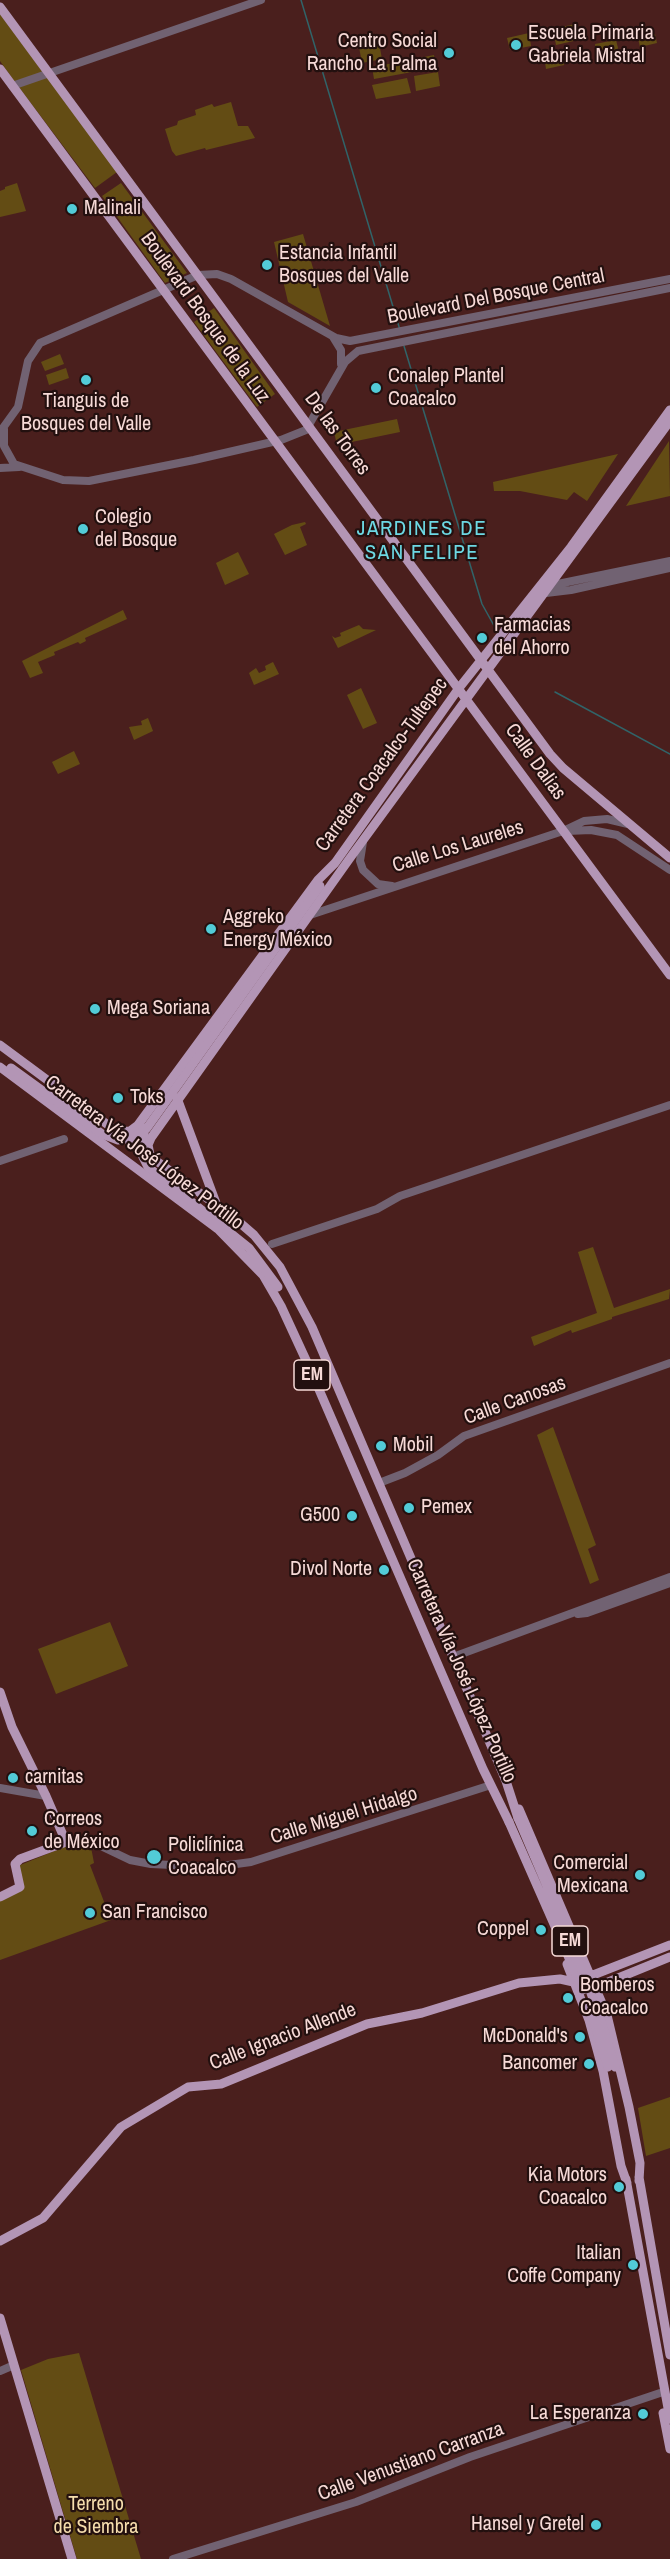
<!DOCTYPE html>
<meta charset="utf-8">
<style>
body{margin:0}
canvas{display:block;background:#4a1f1d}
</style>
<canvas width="670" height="2559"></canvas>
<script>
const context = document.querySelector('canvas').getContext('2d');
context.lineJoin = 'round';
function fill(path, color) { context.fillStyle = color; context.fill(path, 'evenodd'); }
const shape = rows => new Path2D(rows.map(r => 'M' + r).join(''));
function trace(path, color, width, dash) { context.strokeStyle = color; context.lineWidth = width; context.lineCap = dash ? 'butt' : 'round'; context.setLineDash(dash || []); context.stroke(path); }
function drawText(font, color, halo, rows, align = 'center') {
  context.font = font + ' "Archivo Narrow",sans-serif'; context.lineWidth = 4.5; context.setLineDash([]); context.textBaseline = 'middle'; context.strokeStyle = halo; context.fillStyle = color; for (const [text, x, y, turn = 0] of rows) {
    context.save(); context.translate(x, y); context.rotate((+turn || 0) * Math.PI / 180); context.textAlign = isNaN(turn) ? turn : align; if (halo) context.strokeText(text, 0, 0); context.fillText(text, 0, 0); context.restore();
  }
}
fill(shape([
 [0,14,43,72,15,82,0,61],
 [575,24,578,40,556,45,553,29],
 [529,33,531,46,510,50,507,38],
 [655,34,657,43,640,47,638,38],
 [616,40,620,56,598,60,595,44],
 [379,43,382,59,362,63,359,47],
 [562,53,564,65,546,69,544,55],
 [434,55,436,68,416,71,414,59],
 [410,60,412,72,374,79,372,67],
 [438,72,440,86,416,91,414,76],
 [46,76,117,172,95,188,18,86],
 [407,78,411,93,376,99,372,85],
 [231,102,238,126,248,126,255,138,206,150,205,148,176,156,172,151,165,129,177,125,178,121,196,115,195,110,212,104,214,107],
 [17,183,26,211,0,217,0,191,5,189,5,187],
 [121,183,187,273,165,283,102,196],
 [303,234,330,326,288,302,274,242],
 [214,308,275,394,257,407,194,322],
 [60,354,64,364,45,371,41,362],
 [66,368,69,378,49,385,46,375],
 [397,419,400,432,337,445,334,432],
 [669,441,670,496,626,506],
 [618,454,587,501,574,492,567,500,520,491,494,491,493,482],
 [305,522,306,524,300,527,307,545,285,555,274,534,292,525],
 [238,552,249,574,225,585,216,563],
 [123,610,127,619,85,638,86,641,80,644,78,642,54,652,55,655,38,662,43,673,30,678,22,661],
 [359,625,363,629,376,630,338,648,332,636,335,638,341,636,340,633],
 [273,662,279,674,254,685,249,673,256,668,259,673,266,670,265,666],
 [361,688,377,723,363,729,347,695],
 [148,718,153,731,134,740,129,727,142,725,141,721],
 [74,751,80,764,58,774,52,762],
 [593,1247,614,1308,670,1289,669,1299,612,1317,612,1319,572,1333,571,1330,534,1346,531,1337,597,1313,578,1252],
 [553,1427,596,1545,588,1549,599,1580,590,1584,537,1435],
 [110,1622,128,1666,56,1694,38,1649],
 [81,1844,91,1847,94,1863,90,1865,111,1920,0,1960,0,1901,20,1890,18,1866,64,1847],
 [670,2097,670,2148,646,2156,638,2108],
 [79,2353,141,2559,77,2559,21,2370,48,2359]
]), '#634c14');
trace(shape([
 [301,0,400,330],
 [404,346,482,604,497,631],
 [555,692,670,754]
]), '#306469', 1.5);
trace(shape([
 [12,86,261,0],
 [333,337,341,350,341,364],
 [4,429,4,446,14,464,63,480,89,481,194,460,281,440,306,430,345,362,358,351,670,288],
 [0,432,18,407,28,361,40,343,198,275,217,274,231,279,336,338,350,341,670,279],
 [0,468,19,467],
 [548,586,670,561],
 [541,590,546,593,571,590,670,568],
 [567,831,591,830,617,835,670,870],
 [363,842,360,861,363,870,378,884,392,886],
 [310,915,563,831,584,821,607,819,628,824],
 [0,1161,64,1139],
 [272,1244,377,1209,400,1196,670,1105],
 [379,1483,405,1473,438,1455,464,1436,670,1363],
 [578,1614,587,1613,670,1583],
 [453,1657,670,1577],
 [0,1788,46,1796],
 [66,1842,88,1840,130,1860,151,1864,214,1867,251,1862,491,1785],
 [0,2371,14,2365],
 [173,2559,356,2502,470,2457,660,2393]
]), '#716272', 8);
trace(shape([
 [0,7,550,754,563,768,670,858],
 [0,69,670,975],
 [0,1045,239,1222,254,1235,280,1267,312,1327,484,1729,506,1781,518,1818],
 [0,1067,219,1230,263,1275,281,1306,311,1371,483,1769,509,1822],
 [177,1098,216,1203],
 [119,1132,130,1131,138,1125,318,880,335,863,459,688,571,547,670,410],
 [150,1155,148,1145,151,1138,350,858,670,421],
 [0,1692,12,1727,46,1796,66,1842,20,1859,15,1864,20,1887,0,1897],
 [519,1809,607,2015,629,2107,640,2163,639,2181],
 [567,1964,589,2020,603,2071,621,2166,627,2183],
 [588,1977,670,1945],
 [639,2177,670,2355],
 [626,2179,670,2419],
 [0,2241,43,2218,121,2127,188,2087,221,2084,367,2024,422,2013,519,1983,560,1979,596,1987,670,1957],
 [0,2318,72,2559],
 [663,2413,670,2449]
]), '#b395b5', 9);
trace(shape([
 [11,1068,102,1134,118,1140,136,1136,147,1128,320,886],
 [145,1128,142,1145,142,1155,148,1167,249,1248,278,1287],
 [518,1818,582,1968,601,2021,615,2067],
 [509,1822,583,1990],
 [588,2003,608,2067]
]), '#b395b5', 9);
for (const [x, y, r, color] of [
 [516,45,6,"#52cbd7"],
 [449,53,6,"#52cbd7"],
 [72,209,6,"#52cbd7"],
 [267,265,6,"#52cbd7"],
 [86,380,6,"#52cbd7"],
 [376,388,6,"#52cbd7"],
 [83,529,6,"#52cbd7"],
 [482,638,6,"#52cbd7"],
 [211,929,6,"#52cbd7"],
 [95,1009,6,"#52cbd7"],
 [118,1098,6,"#52cbd7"],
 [381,1446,6,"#52cbd7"],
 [409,1508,6,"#52cbd7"],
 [352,1516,6,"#52cbd7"],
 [384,1570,6,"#52cbd7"],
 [13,1778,6,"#52cbd7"],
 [32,1831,6,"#52cbd7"],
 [154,1857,8,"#52cbd7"],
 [640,1875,6,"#52cbd7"],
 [90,1913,6,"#52cbd7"],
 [541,1930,6,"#52cbd7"],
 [568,1998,6,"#52cbd7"],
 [580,2037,6,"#52cbd7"],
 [589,2064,6,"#52cbd7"],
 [619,2187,6,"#52cbd7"],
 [633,2265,6,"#52cbd7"],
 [643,2414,6,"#52cbd7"],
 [596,2525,6,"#52cbd7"]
]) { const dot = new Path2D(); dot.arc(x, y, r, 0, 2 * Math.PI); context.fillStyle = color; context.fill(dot); trace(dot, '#23100f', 2); }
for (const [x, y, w] of [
 [312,1375,36],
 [570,1941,36]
]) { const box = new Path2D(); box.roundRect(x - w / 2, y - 15, w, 30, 4.5); context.fillStyle = '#23100f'; context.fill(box); trace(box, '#f7dad7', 1.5); }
drawText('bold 18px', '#f7dad7', null, [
 ["EM",312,1375],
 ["EM",570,1941]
]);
drawText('20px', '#f7dad7', '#23100f', [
 ["Escuela Primaria",528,34],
 ["Gabriela Mistral",528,57],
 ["Centro Social",437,42,"right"],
 ["Rancho La Palma",437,65,"right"],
 ["Malinali",84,209],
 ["Estancia Infantil",279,254],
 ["Bosques del Valle",279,277],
 ["Conalep Plantel",388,377],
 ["Coacalco",388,400],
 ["Tianguis de",86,402,"center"],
 ["Bosques del Valle",86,425,"center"],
 ["Colegio",95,518],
 ["del Bosque",95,541],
 ["Farmacias",494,626],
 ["del Ahorro",494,649],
 ["Aggreko",223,918],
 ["Energy México",223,941],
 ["Mega Soriana",107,1009],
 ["Toks",130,1098],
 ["Mobil",393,1446],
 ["Pemex",421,1508],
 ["G500",340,1516,"right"],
 ["Divol Norte",372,1570,"right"],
 ["carnitas",25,1778],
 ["Correos",44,1820],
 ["de México",44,1843],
 ["Policlínica",168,1846],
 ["Coacalco",168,1869],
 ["Comercial",628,1864,"right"],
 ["Mexicana",628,1887,"right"],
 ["San Francisco",102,1913],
 ["Coppel",529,1930,"right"],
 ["Bomberos",580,1986],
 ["Coacalco",580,2009],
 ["McDonald's",568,2037,"right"],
 ["Bancomer",577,2064,"right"],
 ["Kia Motors",607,2176,"right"],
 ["Coacalco",607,2199,"right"],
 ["Italian",621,2254,"right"],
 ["Coffe Company",621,2277,"right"],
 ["La Esperanza",631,2414,"right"],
 ["Hansel y Gretel",584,2525,"right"]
], 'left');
drawText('20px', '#f7dad7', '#23100f', [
 ["Boulevard Del Bosque Central",496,297,-11],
 ["Boulevard Bosque de la Luz",205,318,54],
 ["De las Torres",337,434,54],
 ["Calle Dalias",535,762,54],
 ["Carretera Coacalco-Tultepec",382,765,-54],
 ["Calle Los Laureles",458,847,-17],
 ["Carretera Vía José López Portillo",144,1153,37],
 ["Calle Canosas",515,1401,-20],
 ["Carretera Vía José López Portillo",461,1671,66],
 ["Calle Miguel Hidalgo",344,1816,-17],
 ["Calle Ignacio Allende",283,2037,-21],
 ["Calle Venustiano Carranza",411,2462,-20]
]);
drawText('20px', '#f5ddad', '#23100f', [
 ["Terreno",96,2505],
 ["de Siembra",96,2528]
]);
context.letterSpacing = '1.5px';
drawText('21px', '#6dd8e3', '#23100f', [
 ["JARDINES DE",422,529],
 ["SAN FELIPE",422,553]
]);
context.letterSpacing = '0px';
</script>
